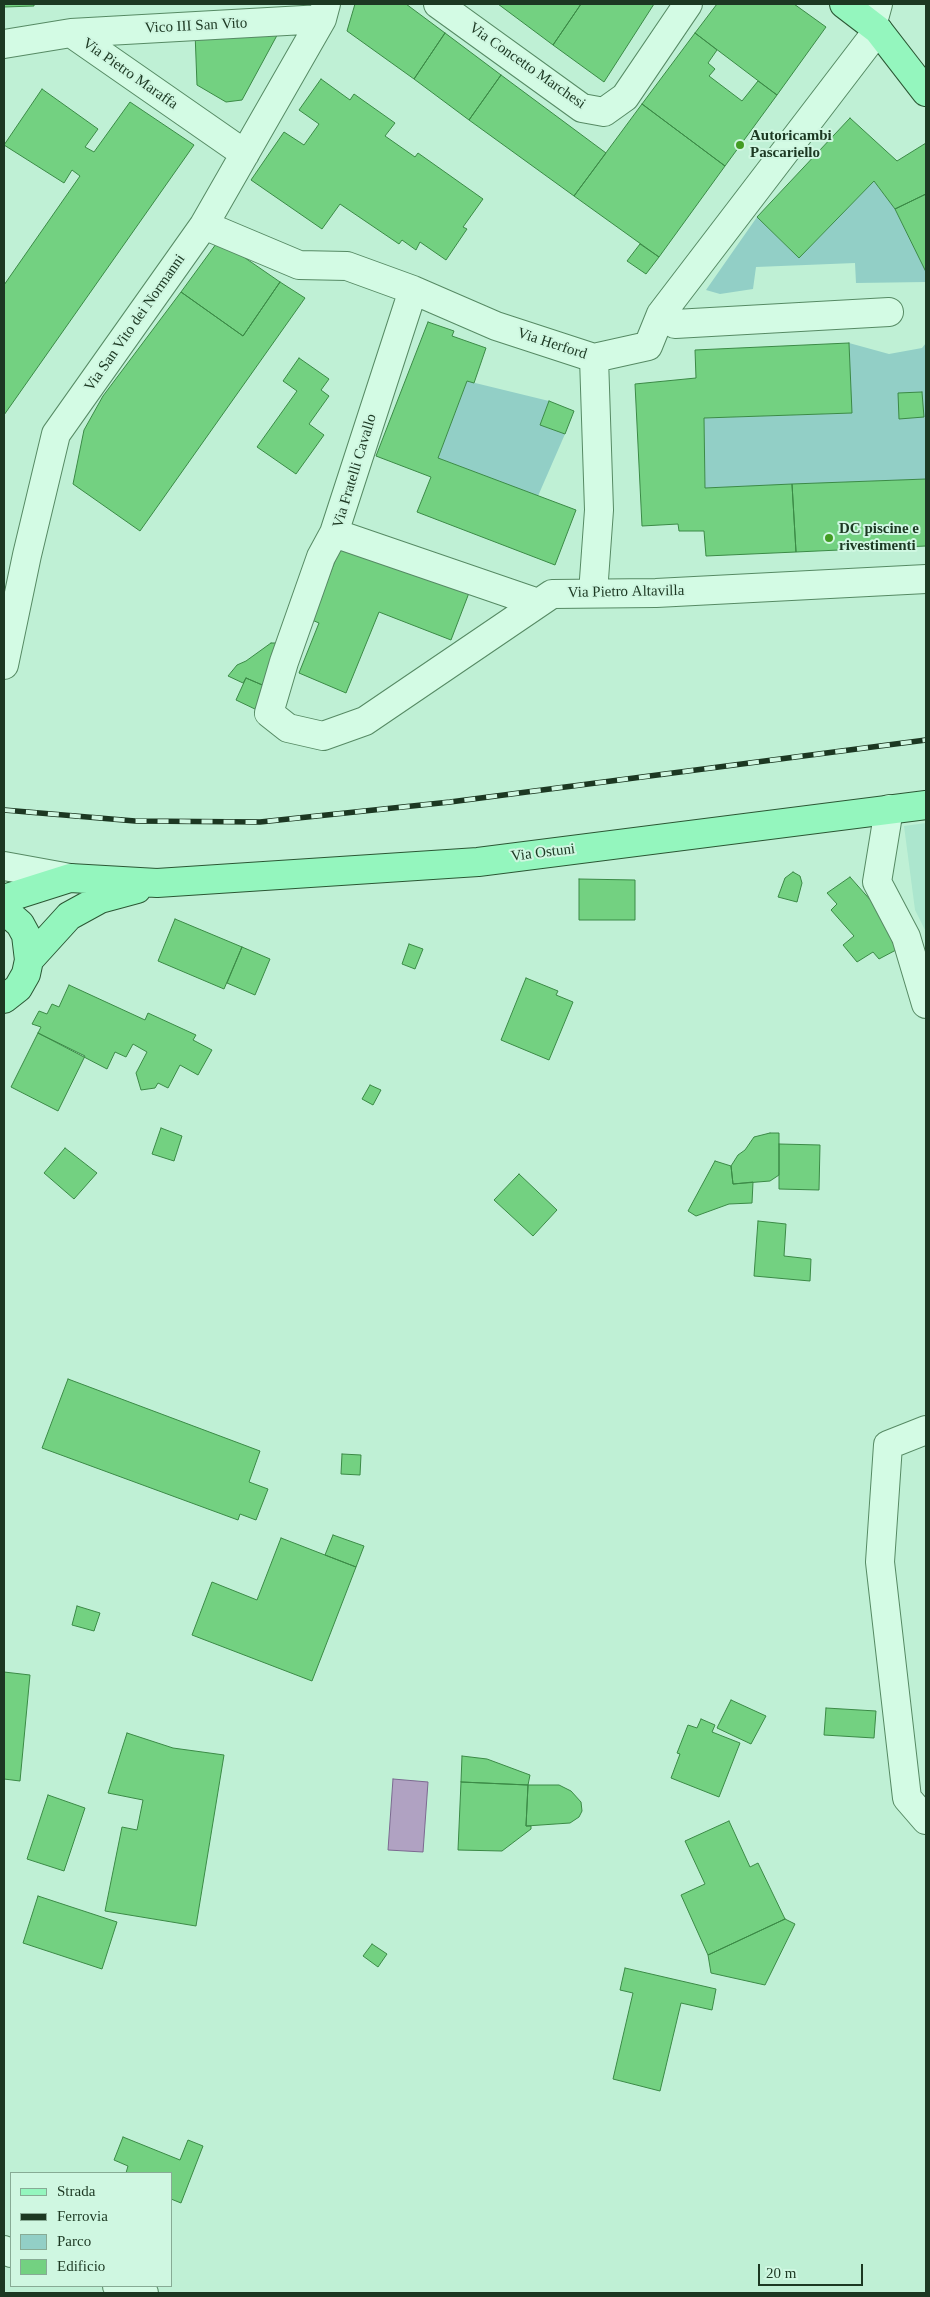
<!DOCTYPE html>
<style>
body{margin:0}
#map{position:relative;width:930px;height:2297px;overflow:hidden;background:#bff0d5;font-family:Georgia,serif}
canvas{display:block}
.frame{position:absolute;inset:0;border:5px solid #1c3822;pointer-events:none}
.legend{position:absolute;left:10px;top:2172px;width:162px;height:115px;box-sizing:border-box;background:#cff7e1;border:1px solid #87ab95;margin:0;padding:6px 9px;list-style:none;font-size:15px;color:#1c3822}
.legend li{display:flex;align-items:center;gap:10px;height:25px}
.legend b{width:25px;border:1px solid #87ab95}
.scale{position:absolute;left:758px;top:2264px;width:105px;height:22px;box-sizing:border-box;border:2px solid #1c3822;border-top:0;padding-left:6px;font-size:15px;line-height:18px;white-space:nowrap;color:#1c3822;-webkit-text-stroke:4px #cff7e1;paint-order:stroke}
</style>
<div id="map">
<canvas width="930" height="2297"></canvas>
<div class="frame"></div>
<ul class="legend">
<li><b style="height:6px;background:#94f6be"></b>Strada</li>
<li><b style="height:6px;background:#1c3822"></b>Ferrovia</li>
<li><b style="height:14px;background:#92cfc6"></b>Parco</li>
<li><b style="height:14px;background:#73d181"></b>Edificio</li>
</ul>
<div class="scale">20 m</div>
</div>
<script>
const context = document.querySelector('canvas').getContext('2d');
context.lineJoin = 'round';
function fill(path, color) { context.fillStyle = color; context.fill(path, 'evenodd'); }
const shape = rows => new Path2D(rows.map(r => 'M' + r).join(''));
function trace(path, color, width, dash) { context.strokeStyle = color; context.lineWidth = width; context.lineCap = dash ? 'butt' : 'round'; context.setLineDash(dash || []); context.stroke(path); }
function drawText(font, color, halo, rows, align = 'center') {
  context.font = font + ' Georgia,serif'; context.lineWidth = 4; context.setLineDash([]); context.textBaseline = 'middle'; context.strokeStyle = halo; context.fillStyle = color; for (const [text, x, y, turn = 0] of rows) {
    context.save(); context.translate(x, y); context.rotate((+turn || 0) * Math.PI / 180); context.textAlign = isNaN(turn) ? turn : align; if (halo) context.strokeText(text, 0, 0); context.fillText(text, 0, 0); context.restore();
  }
}
fill(shape([
 [926,823,926,932,915,910,904,826]
]), '#ace6ce');
fill(shape([
 [874,181,895,209,926,272,926,282,856,283,855,263,756,267,753,289,720,294,706,290,757,217,799,258],
 [849,343,889,354,922,348,926,343,926,479,705,488,704,418,851,413],
 [467,381,549,401,540,425,565,434,538,496,438,458]
]), '#92cfc6');
const water = shape([
 [393,1779,428,1782,423,1852,388,1850,393,1779]
]);
fill(water, '#b0a2c2');
trace(water, '#7c6990', 1);
const building = shape([
 [4,4,34,4,34,6,4,7,4,4],
 [355,4,406,4,445,33,414,79,347,31,355,4],
 [498,4,581,4,553,45,498,4],
 [581,4,654,4,604,82,553,45,581,4],
 [717,4,794,4,826,27,777,95,695,33,717,4],
 [281,28,242,100,226,102,197,85,195,32,281,28],
 [445,33,501,75,469,120,414,79,445,33],
 [695,33,717,50,708,63,715,69,709,76,742,101,758,81,777,95,725,166,642,104,695,33],
 [501,75,606,153,574,196,469,120,501,75],
 [321,79,350,100,354,94,395,123,385,136,415,157,418,153,483,199,463,227,467,229,446,260,420,242,416,250,402,240,399,244,340,204,322,229,251,180,284,132,304,145,319,124,299,110,321,79],
 [42,89,98,129,85,147,94,152,130,102,194,145,4,415,4,285,80,176,72,170,64,183,4,145,42,89],
 [642,104,725,166,659,257,574,196,642,104],
 [850,118,897,161,926,143,926,194,895,209,874,181,799,258,757,217,850,118],
 [926,194,926,272,895,209,926,194],
 [219,240,280,282,243,336,181,292,219,240],
 [640,244,659,257,646,274,627,261,640,244],
 [280,282,305,298,140,531,73,484,84,430,103,396,181,292,243,336,280,282],
 [428,322,454,331,452,336,486,348,474,383,467,381,438,458,576,510,555,565,417,512,431,477,376,456,428,322],
 [849,343,852,413,704,418,705,488,792,484,796,552,706,556,704,531,679,531,678,524,642,526,635,384,696,378,695,350,849,343],
 [299,358,329,379,321,390,329,396,309,424,324,435,296,474,257,447,297,391,283,381,299,358],
 [922,392,924,417,899,419,898,393,922,392],
 [549,401,574,411,565,434,540,425,549,401],
 [926,479,926,546,796,552,792,484,926,479],
 [344,538,472,585,451,640,379,612,346,693,299,673,319,623,312,620,344,538],
 [271,643,278,643,267,687,246,678,243,683,228,676,237,665,246,661,271,643],
 [246,678,267,687,257,710,236,700,246,678],
 [793,872,800,876,802,883,797,902,778,897,785,878,793,872],
 [850,877,880,911,896,950,879,959,873,952,857,962,843,945,854,936,831,910,837,904,827,893,850,877],
 [579,879,635,880,635,920,579,920,579,879],
 [175,919,242,947,224,989,158,961,175,919],
 [409,944,423,949,415,969,402,964,409,944],
 [242,947,270,959,255,995,227,983,242,947],
 [526,978,558,991,556,995,573,1002,549,1060,501,1040,526,978],
 [69,985,145,1020,148,1013,196,1035,193,1040,212,1050,198,1075,180,1065,168,1088,158,1083,155,1088,141,1090,136,1073,147,1052,133,1044,126,1057,115,1052,107,1069,38,1033,41,1027,32,1024,39,1011,47,1014,52,1004,59,1007,69,985],
 [38,1033,85,1056,58,1111,11,1087,38,1033],
 [370,1085,381,1090,373,1105,362,1099,370,1085],
 [161,1128,182,1136,174,1161,152,1154,161,1128],
 [770,1133,779,1133,779,1175,770,1181,733,1184,731,1166,738,1155,745,1150,754,1137,770,1133],
 [779,1144,820,1145,819,1190,779,1189,779,1144],
 [65,1148,97,1173,74,1199,44,1173,65,1148],
 [715,1161,731,1166,733,1184,753,1182,752,1203,729,1204,696,1216,688,1211,715,1161],
 [519,1174,557,1210,533,1236,494,1200,519,1174],
 [758,1221,786,1224,784,1256,811,1259,810,1281,754,1276,758,1221],
 [68,1379,260,1451,249,1482,268,1489,256,1520,240,1514,238,1520,42,1448,68,1379],
 [342,1454,361,1455,360,1475,341,1474,342,1454],
 [333,1535,364,1546,356,1567,325,1555,333,1535],
 [281,1538,356,1567,312,1681,192,1635,212,1582,257,1600,281,1538],
 [77,1606,100,1613,94,1631,72,1625,77,1606],
 [4,1672,30,1675,20,1781,4,1779,4,1672],
 [731,1700,766,1716,751,1744,717,1728,731,1700],
 [826,1708,876,1711,874,1738,824,1735,826,1708],
 [701,1719,715,1725,712,1732,740,1743,719,1797,671,1778,680,1754,677,1753,688,1725,697,1728,701,1719],
 [127,1733,173,1748,224,1755,196,1926,105,1911,122,1827,137,1830,143,1800,108,1793,127,1733],
 [462,1756,487,1759,530,1775,528,1785,461,1782,462,1756],
 [461,1782,528,1785,526,1826,531,1826,531,1829,502,1851,458,1850,461,1782],
 [528,1785,559,1785,571,1791,581,1802,582,1811,579,1817,570,1823,526,1826,528,1785],
 [48,1795,85,1808,64,1871,27,1859,48,1795],
 [729,1821,750,1867,758,1863,785,1919,708,1955,681,1895,705,1884,685,1841,729,1821],
 [38,1896,117,1922,102,1969,23,1943,38,1896],
 [785,1919,795,1924,765,1985,711,1973,708,1955,785,1919],
 [372,1944,387,1954,378,1967,363,1956,372,1944],
 [625,1968,716,1989,712,2010,681,2003,660,2091,613,2079,633,1993,620,1990,625,1968],
 [123,2137,180,2160,188,2140,203,2146,181,2203,171,2199,171,2173,126,2173,128,2166,114,2160,123,2137]
]);
fill(building, '#73d181');
trace(building, '#3b8a46', 1);
const minor = shape([
 [438,4,582,108,604,112,625,97,688,4],
 [872,26,878,4],
 [71,33,322,19],
 [4,44,71,33,245,154],
 [204,225,299,265,347,266,413,290,496,326,594,358,648,346,661,314,878,30],
 [413,290,334,533,538,603],
 [661,314,675,324,889,312],
 [334,533,321,557,284,662,269,713,288,728,323,736,365,721,552,594,656,593,926,579],
 [593,593,599,510,594,358],
 [4,665,27,555,56,434,204,225,322,19,326,4],
 [889,809,877,882,906,937,926,1004],
 [4,866,70,878],
 [926,1430,888,1445,880,1562,907,1798,926,1820],
 [4,2250,11,2253],
 [117,2286,144,2293]
]);
const major = shape([
 [844,4,878,30,926,92],
 [4,899,70,878,157,883,478,862,926,805],
 [4,910,20,924,26,935,29,960,26,974,18,988,4,999],
 [29,960,69,916,100,899,137,889]
]);
trace(minor, '#568a64', 30);
trace(major, '#2b5734', 30);
trace(minor, '#d3fbe4', 28);
trace(major, '#94f6be', 28);
const rail = shape([
 [4,810,135,821,260,822,450,802,926,740]
]);
trace(rail, '#1c3822', 5.5);
trace(rail, '#cff7e1', 4, [11]);
for (const [x, y, r, color] of [
 [740,145,5,"#439c23"],
 [829,538,5,"#439c23"]
]) { const dot = new Path2D(); dot.arc(x, y, r, 0, 2 * Math.PI); context.fillStyle = color; context.fill(dot); trace(dot, '#cff7e1', 2); }
drawText('15px', '#1c3822', '#cff7e1', [
 ["Vico III San Vito",196,26,-3],
 ["Via Concetto Marchesi",527,66,35],
 ["Via Pietro Maraffa",130,74,35],
 ["Via San Vito dei Normanni",135,323,-55],
 ["Via Herford",552,344,18],
 ["Via Fratelli Cavallo",355,471,-73],
 ["Via Pietro Altavilla",626,592,-1],
 ["Via Ostuni",543,853,-7]
]);
drawText('bold 15px', '#1c3822', '#cff7e1', [
 ["Autoricambi",750,136],
 ["Pascariello",750,153],
 ["DC piscine e",839,529],
 ["rivestimenti",839,546]
], 'left');
</script>
